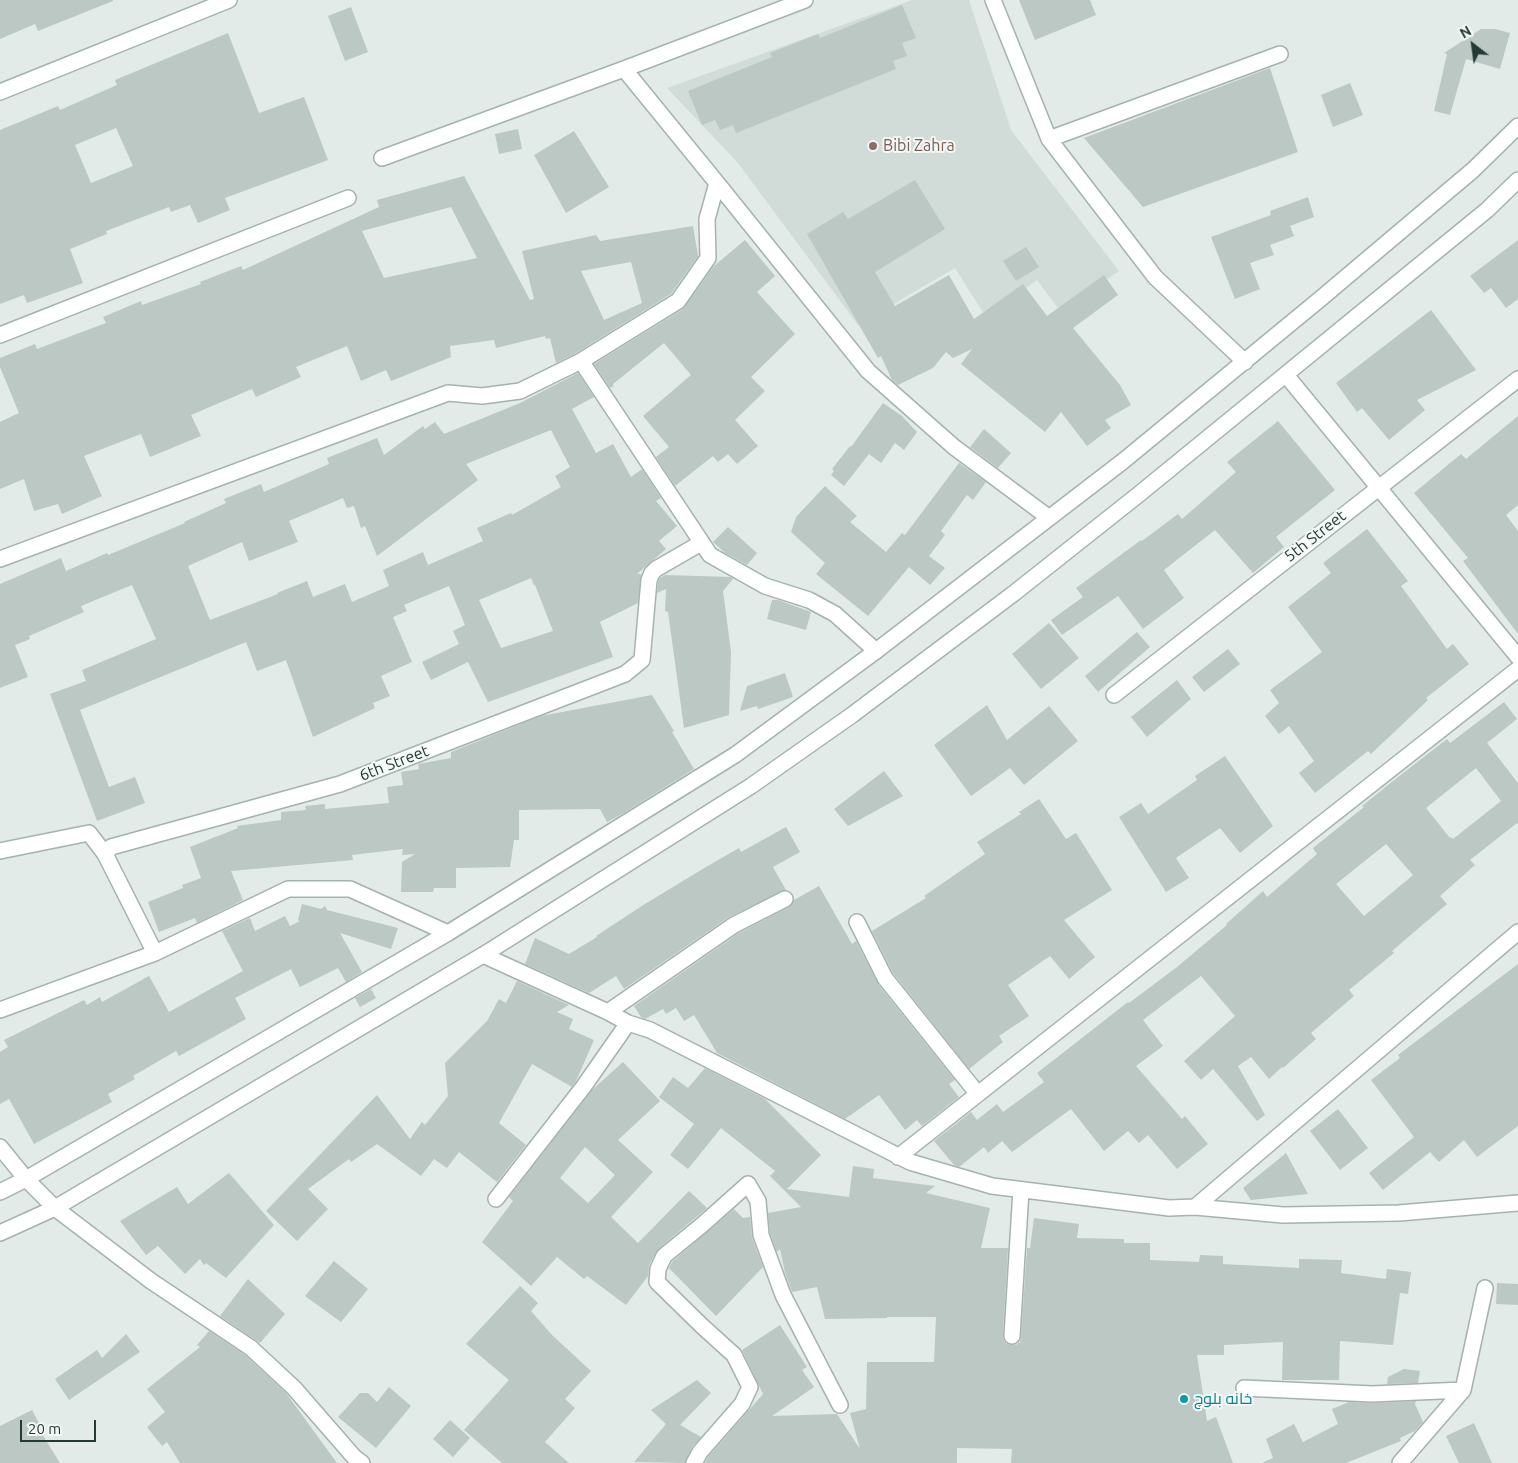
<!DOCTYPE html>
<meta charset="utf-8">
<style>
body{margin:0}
#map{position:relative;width:1518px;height:1463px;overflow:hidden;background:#e2ebe8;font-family:Ubuntu,sans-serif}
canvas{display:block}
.north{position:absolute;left:1448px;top:20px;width:50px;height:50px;-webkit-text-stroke:4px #f3f8f6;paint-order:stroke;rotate:330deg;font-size:14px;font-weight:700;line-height:20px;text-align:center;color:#243a37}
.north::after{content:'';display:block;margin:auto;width:18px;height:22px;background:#243a37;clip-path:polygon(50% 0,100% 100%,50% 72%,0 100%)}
.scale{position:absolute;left:20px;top:1420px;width:76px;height:22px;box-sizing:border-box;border:2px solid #243a37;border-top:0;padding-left:6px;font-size:15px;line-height:18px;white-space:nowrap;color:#243a37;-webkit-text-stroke:4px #f3f8f6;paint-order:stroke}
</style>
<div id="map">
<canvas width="1518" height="1463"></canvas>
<div class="north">N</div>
<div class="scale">20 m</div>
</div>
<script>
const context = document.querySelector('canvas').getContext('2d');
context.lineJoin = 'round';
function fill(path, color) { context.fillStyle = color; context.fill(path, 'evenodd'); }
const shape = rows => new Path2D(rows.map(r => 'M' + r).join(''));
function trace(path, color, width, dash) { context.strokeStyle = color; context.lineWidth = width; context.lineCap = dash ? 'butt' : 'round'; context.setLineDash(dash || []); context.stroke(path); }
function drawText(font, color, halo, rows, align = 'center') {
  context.font = font + ' Ubuntu,Cairo,sans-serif'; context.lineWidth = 4; context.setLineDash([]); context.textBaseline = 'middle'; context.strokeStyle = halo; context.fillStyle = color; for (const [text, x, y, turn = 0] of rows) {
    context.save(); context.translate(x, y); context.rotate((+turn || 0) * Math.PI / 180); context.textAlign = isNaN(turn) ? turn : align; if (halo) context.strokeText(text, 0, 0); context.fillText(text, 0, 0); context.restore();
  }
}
fill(shape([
 [912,0,969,0,1011,130,1119,271,1060,311,1037,280,986,317,955,268,858,325,738,163,667,88]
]), '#d1dbd7');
fill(shape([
 [0,0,113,0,113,1,38,31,35,24,0,39],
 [1019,0,1090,0,1096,15,1035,40],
 [902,5,916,38,902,43,907,56,893,61,896,69,736,133,733,125,720,130,715,120,702,125,688,91,772,57,770,53,818,34,820,38],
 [351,7,368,52,345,61,328,16],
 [1481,29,1495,29,1510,33,1500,69,1466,59,1450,115,1434,111,1447,54,1444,53],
 [228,33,259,113,304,97,328,160,225,198,230,210,198,223,190,205,171,212,169,207,106,231,107,234,70,249,83,283,27,303,24,295,0,304,0,130,58,106,60,110,117,85,115,80],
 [116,128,133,166,91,183,75,145],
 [1270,68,1298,152,1143,207,1084,138],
 [1350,83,1363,115,1333,127,1321,95],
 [518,129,522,149,499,154,495,134],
 [574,131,609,187,566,213,534,155],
 [464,176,530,300,534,299,522,251,596,235,600,241,693,226,698,256,671,294,576,353,556,363,550,338,546,339,545,336,496,348,494,340,450,346,451,357,391,381,386,370,361,381,347,346,296,367,301,377,256,397,252,389,191,415,201,436,150,457,141,434,84,456,102,496,62,514,58,504,34,511,24,479,0,489,0,422,19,413,0,367,0,358,35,344,37,349,106,323,103,317,141,301,142,305,201,284,200,282,241,266,243,270,379,207,377,200],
 [451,207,477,258,384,278,362,231],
 [631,262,642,303,604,320,581,271],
 [915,180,945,229,875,272,895,306,949,275,974,319,1023,284,1047,316,1104,275,1118,295,1073,328,1120,385,1131,405,1105,420,1111,428,1087,446,1061,412,1045,432,961,364,972,349,953,358,946,352,933,368,898,385,892,380,881,356,878,358,807,234,843,212,848,219],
 [1308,197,1314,217,1290,226,1294,236,1270,245,1274,255,1250,263,1260,289,1235,299,1211,237,1271,215,1270,211],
 [745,240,775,276,757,292,795,334,751,377,765,391,735,420,758,446,737,464,728,454,718,462,713,456,675,486,656,457,669,447,643,416,691,375,664,343,613,384,614,386,610,388,594,364,683,309,714,266],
 [1518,240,1518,299,1506,308,1491,288,1484,293,1470,276],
 [1026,247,1039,267,1016,281,1003,261],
 [1431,310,1476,370,1417,400,1425,410,1389,440,1362,408,1357,412,1336,383],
 [578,373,594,397,572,409,596,453,613,444,631,477,642,469,661,498,656,501,677,526,659,541,666,549,637,574,641,574,638,603,600,622,613,657,488,702,468,662,431,680,422,662,459,644,453,631,465,625,449,586,404,605,407,611,393,617,412,662,381,676,390,696,373,703,375,708,313,737,286,660,257,671,246,642,80,710,109,787,135,777,145,803,97,821,50,694,86,681,82,670,156,639,132,585,81,606,84,612,29,636,30,639,15,645,28,677,0,688,0,584,61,558,66,571,107,553,108,555,185,523,184,522,226,503,224,499,261,484,264,492,329,464,327,458,377,438,384,455,423,426,425,429,435,422,444,434,520,403],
 [551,430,570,467,555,476,561,487,512,515,511,513,477,528,483,541,428,565,423,552,383,570,389,586,352,602,345,584,313,597,307,581,277,593,278,594,210,620,188,566,242,542,249,561,298,542,289,521,343,498,347,508,354,506,361,528,365,526,377,556,478,480,466,464],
 [531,578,534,585,535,585,553,631,501,648,479,600],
 [883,403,902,416,917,432,904,450,895,443,881,463,869,454,844,486,831,475,834,471,832,469,850,446,851,447],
 [1518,416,1518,505,1506,515,1518,531,1518,634,1463,561,1468,558,1414,493,1461,454,1466,459],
 [1278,421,1335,490,1276,537,1284,547,1253,573,1215,530,1164,570,1184,598,1143,629,1118,596,1062,635,1051,620,1083,597,1076,588,1141,540,1142,541,1178,514,1182,519,1236,472,1227,462],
 [984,429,1011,453,998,468,970,447],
 [959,463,986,482,973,500,967,495,941,531,945,535,929,556,945,568,930,585,909,567,868,616,816,574,825,563,791,532,796,517,825,486,857,516,850,522,886,552,902,533,905,535],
 [728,527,757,553,747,565,725,553,713,542],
 [1367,529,1408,581,1401,586,1447,649,1453,644,1469,664,1426,698,1428,700,1371,754,1368,751,1315,793,1299,773,1314,761,1289,726,1279,734,1265,716,1279,703,1270,690,1322,652,1288,607,1331,573,1323,563],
 [665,575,731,577,733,579,723,591,731,652,729,715,684,728,668,612,665,611,666,589,657,593,658,582,660,578],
 [772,600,778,600,811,612,806,630,767,619],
 [1049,623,1079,658,1041,689,1012,654],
 [1137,632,1150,647,1098,692,1085,676],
 [1228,649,1240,664,1204,692,1192,677],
 [785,673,793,697,758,709,757,706,740,711,747,686],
 [1177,680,1191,699,1147,737,1131,717],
 [652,695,674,731,672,732,694,769,622,814,607,822,600,809,519,810,519,840,514,840,510,867,456,868,456,888,434,888,433,892,401,892,402,862,415,854,402,855,403,849,352,855,353,860,231,871,243,900,197,923,195,918,159,932,148,902,183,888,182,885,201,878,190,847,238,828,237,826,281,820,281,812,306,810,305,806,325,804,325,809,389,803,387,787,403,785,401,772,419,769,418,764,451,758,451,752,541,716],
 [1504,702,1517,719,1487,743,1518,783,1518,824,1517,823,1470,860,1475,865,1440,896,1447,904,1392,951,1394,953,1349,990,1354,996,1311,1033,1316,1039,1283,1068,1282,1067,1269,1079,1251,1057,1238,1066,1265,1115,1257,1121,1213,1069,1201,1080,1184,1061,1235,1016,1201,976,1143,1020,1163,1046,1136,1066,1182,1119,1185,1116,1208,1144,1177,1169,1148,1135,1139,1143,1128,1131,1104,1151,1071,1109,1012,1152,1002,1141,988,1153,984,1147,959,1167,954,1165,934,1141,971,1112,977,1120,997,1104,1003,1112,1044,1082,1037,1073,1128,1002,1129,1003,1177,967,1227,925,1226,924,1263,891,1267,897,1317,854,1313,848,1364,807,1362,806,1393,781,1447,739,1450,743],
 [1476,768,1501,801,1453,839,1451,837,1450,838,1426,808],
 [1386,844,1413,875,1364,916,1336,884],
 [987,705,1007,740,1049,706,1078,741,1024,785,1010,768,971,796,934,745],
 [1225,756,1273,826,1240,853,1220,828,1176,858,1189,878,1166,892,1119,817,1141,803,1148,814,1197,780,1195,776],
 [884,771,903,796,848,826,834,809],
 [1039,799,1066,839,1076,833,1112,890,1064,920,1095,957,1069,979,1050,956,1008,985,1029,1016,999,1036,1003,1042,969,1069,893,973,872,931,926,898,924,896,985,854,977,842,1021,814,1019,812],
 [786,827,800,852,773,867,786,890,729,917,624,989,616,976,589,993,525,964,535,938,569,954,597,937,596,936,645,904,706,867,739,848,741,852],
 [819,886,852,944,856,941,878,984,955,1080,949,1084,959,1097,922,1126,917,1120,905,1130,879,1095,845,1119,717,1053,694,1015,684,1021,676,1008,666,1014,663,1009,645,1019,641,1017,634,1006,739,933,789,907,794,900],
 [302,904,321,909,325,906,327,910,398,928,391,949,340,933,362,972,346,982,338,968,300,987,291,969,235,998,246,1019,179,1056,176,1051,133,1076,135,1079,108,1094,112,1102,34,1144,9,1099,0,1104,0,1052,8,1047,4,1040,84,1000,87,1005,100,997,102,1002,149,976,169,1012,243,971,222,931,250,918,255,931,285,916,290,926,300,921,298,920],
 [1518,964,1518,1126,1477,1157,1464,1140,1439,1162,1430,1152,1383,1190,1369,1173,1414,1137,1371,1080,1400,1058,1398,1055],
 [517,981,569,1005,557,1012,573,1019,569,1029,594,1040,576,1081,572,1087,532,1064,499,1123,526,1145,497,1182,459,1152,447,1168,434,1159,421,1176,377,1144,351,1162,349,1159,308,1189,328,1209,297,1241,266,1211,377,1095,410,1139,422,1122,425,1125,448,1096,445,1063,487,1021,499,999,506,1003],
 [371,989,376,998,360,1007,355,998],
 [623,1062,660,1101,618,1140,653,1172,611,1217,638,1243,689,1191,707,1208,658,1249,649,1265,648,1276,626,1305,587,1276,584,1279,557,1257,531,1286,482,1242,513,1201,509,1197,592,1090],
 [585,1147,615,1175,588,1203,560,1178],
 [705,1068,765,1099,821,1155,787,1189,849,1197,853,1166,874,1169,873,1178,935,1186,926,1193,990,1208,981,1248,1008,1248,1003,1335,1004,1341,1007,1344,1016,1345,1020,1342,1021,1337,1027,1248,1030,1248,1034,1218,1079,1224,1077,1238,1124,1239,1124,1243,1150,1243,1150,1260,1199,1262,1200,1255,1223,1256,1223,1264,1299,1268,1299,1259,1342,1260,1341,1273,1386,1279,1387,1269,1411,1272,1408,1294,1400,1293,1393,1345,1340,1341,1339,1380,1282,1380,1283,1342,1224,1345,1224,1355,1197,1355,1207,1421,1216,1417,1233,1463,1011,1463,1012,1449,957,1448,957,1463,705,1463,708,1457,763,1394,742,1350,780,1325,807,1367,802,1370,814,1387,772,1416,837,1414,860,1449,850,1413,866,1409,867,1362,934,1362,936,1317,887,1317,887,1318,825,1319,817,1287,792,1292,785,1273,780,1249,777,1252,770,1233,768,1213,801,1207,770,1176,775,1171,721,1128,688,1169,670,1155,694,1124,659,1097,673,1077,688,1088],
 [1338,1109,1368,1148,1340,1170,1310,1131],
 [1286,1153,1308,1194,1251,1200,1243,1188],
 [229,1173,274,1225,226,1278,206,1263,204,1265,200,1259,185,1274,158,1246,146,1255,120,1221,177,1187,188,1204],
 [734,1209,743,1218,750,1217,752,1238,763,1267,716,1316,669,1268,672,1262],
 [334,1261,368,1289,341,1322,305,1296],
 [248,1279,285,1314,260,1343,220,1316],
 [1497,1283,1518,1284,1518,1305,1496,1304],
 [520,1286,538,1303,531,1311,552,1335,591,1371,565,1399,575,1408,545,1442,569,1463,502,1463,464,1430,509,1380,466,1344],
 [209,1331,245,1355,286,1393,337,1463,180,1463,167,1442,162,1446,147,1427,165,1412,147,1389,200,1347,197,1345],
 [126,1334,140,1352,69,1400,55,1379,97,1350,102,1358],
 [1404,1369,1420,1371,1418,1383,1387,1384,1388,1377],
 [697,1380,711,1393,680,1425,701,1437,692,1447,685,1463,634,1462,666,1424,651,1410],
 [389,1387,411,1406,376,1448,338,1417,360,1393,368,1393,377,1402],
 [1416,1401,1415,1404,1423,1422,1415,1431,1400,1438,1401,1441,1346,1463,1262,1463,1273,1458,1266,1439,1294,1424,1303,1442,1338,1424,1332,1409,1349,1402,1372,1403],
 [32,1410,44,1433,42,1434,60,1463,0,1463,0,1426],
 [450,1420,470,1438,453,1457,433,1439],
 [1474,1423,1492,1463,1459,1463,1446,1436]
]), '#bbc8c4');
const service = shape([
 [0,851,89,833,105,854]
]);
const minor = shape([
 [993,0,1049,139,1155,277,1245,362],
 [0,92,229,0],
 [1049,139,1280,54],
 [382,158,624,69],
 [717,183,868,371,954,447,1048,517],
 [0,335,348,198],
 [581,361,710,555,765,586,809,600,835,614,876,651],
 [1286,375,1518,657],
 [0,559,448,393,482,396,520,391,581,361,678,301,708,258,707,219,717,183,624,69,805,0],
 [1114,695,1518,379],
 [857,922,885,978,977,1093],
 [155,953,105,854,111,847,340,784,625,674,642,660,649,580,652,573,656,569,701,543],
 [483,955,608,1012,628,1023,650,1030,910,1162,992,1186,1169,1208,1195,1207,1283,1215,1399,1213,1518,1203],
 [0,1010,155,953,288,889,350,889,448,933],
 [608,1012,734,925,785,899],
 [0,1147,26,1179,55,1208,151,1281,251,1348,294,1388,354,1457,362,1463],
 [898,1157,1518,669],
 [496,1199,584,1086,628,1023],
 [1195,1207,1518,932],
 [1012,1336,1021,1190],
 [1244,1388,1372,1394,1463,1390],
 [694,1463,700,1452,742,1404,750,1387,734,1355,702,1326,657,1282,658,1269,664,1256,702,1225,748,1184,758,1201,761,1235,783,1295,840,1405],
 [1400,1463,1463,1390,1485,1288]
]);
const tertiary = shape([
 [0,1192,26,1179,448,933,735,755,876,651,1122,462,1319,300,1473,170,1518,126],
 [0,1233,55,1208,483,955,751,786,852,715,1013,594,1138,495,1487,210,1518,180]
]);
trace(service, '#a5b2af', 18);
trace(minor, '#a5b2af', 18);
trace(tertiary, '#a5b2af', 18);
trace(service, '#fff', 15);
trace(minor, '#fff', 15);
trace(tertiary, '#fff', 15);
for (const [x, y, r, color] of [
 [873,146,5,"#8d6e63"],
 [1184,1399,5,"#0f9aa8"]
]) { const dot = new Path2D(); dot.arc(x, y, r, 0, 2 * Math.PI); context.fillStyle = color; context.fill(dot); trace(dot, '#f3f8f6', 2); }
drawText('16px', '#785e54', '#f3f8f6', [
 ["Bibi Zahra",883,146]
], 'left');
drawText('16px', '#243a37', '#f3f8f6', [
 ["5th Street",1315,536,-38],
 ["6th Street",394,763,-21]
]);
drawText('16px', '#0d838f', '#f3f8f6', [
 ["خانه بلوچ",1194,1399]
], 'left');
</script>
